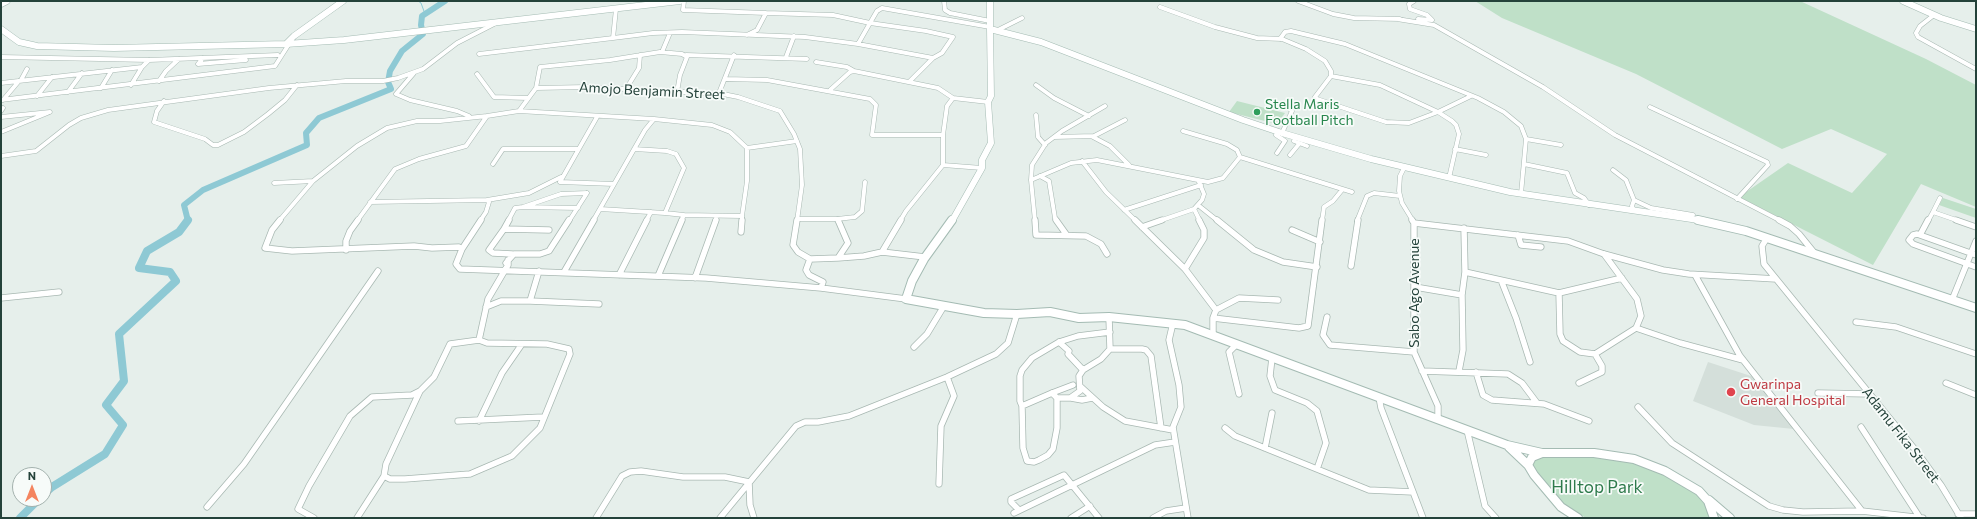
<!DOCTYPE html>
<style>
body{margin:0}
#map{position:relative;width:1977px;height:519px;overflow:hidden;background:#e6efeb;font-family:Commissioner,sans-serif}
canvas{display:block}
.frame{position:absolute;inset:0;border:2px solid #24423a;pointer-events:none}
.north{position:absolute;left:12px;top:467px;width:40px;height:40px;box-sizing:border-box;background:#f7fbf9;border:1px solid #a3b1ad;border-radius:50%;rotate:0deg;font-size:11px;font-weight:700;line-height:16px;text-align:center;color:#24423a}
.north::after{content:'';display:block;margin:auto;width:14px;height:18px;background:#f4845f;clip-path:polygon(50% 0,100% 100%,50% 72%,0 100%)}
</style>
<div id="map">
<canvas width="1977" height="519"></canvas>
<div class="frame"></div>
<div class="north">N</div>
</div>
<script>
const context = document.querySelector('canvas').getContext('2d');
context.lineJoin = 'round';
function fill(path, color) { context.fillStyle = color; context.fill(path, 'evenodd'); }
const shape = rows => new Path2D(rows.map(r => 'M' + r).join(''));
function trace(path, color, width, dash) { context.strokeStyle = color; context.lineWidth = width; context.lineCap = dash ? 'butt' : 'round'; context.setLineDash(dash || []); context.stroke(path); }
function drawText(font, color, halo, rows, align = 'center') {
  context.font = font + ' Commissioner,sans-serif'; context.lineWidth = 3.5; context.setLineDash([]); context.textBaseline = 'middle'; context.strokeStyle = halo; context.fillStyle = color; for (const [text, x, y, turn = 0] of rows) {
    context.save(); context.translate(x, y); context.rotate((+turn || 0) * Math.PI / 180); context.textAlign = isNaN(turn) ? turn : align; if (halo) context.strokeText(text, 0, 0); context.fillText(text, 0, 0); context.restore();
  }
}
fill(shape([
 [1708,362,1754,377,1794,429,1754,425,1693,401]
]), '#d4dfda');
fill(shape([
 [1475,1,1800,1,1926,59,1976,85,1976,207,1921,184,1873,265,1739,197,1788,163,1852,193,1887,154,1831,129,1782,149,1636,74,1502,18],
 [1237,101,1285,113,1277,124,1229,112],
 [1943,198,1976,209,1976,218,1939,205],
 [1543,454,1625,458,1664,472,1697,491,1706,503,1712,518,1586,518,1563,505,1544,485,1531,463,1533,458]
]), '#bfe0c8');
trace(shape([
 [418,1,421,3,425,14]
]), '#8ec9d4', 1);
trace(shape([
 [188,221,184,205,203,190,307,145,306,133,319,118,391,89,388,82,390,71,402,51,423,34,421,25,422,16,445,1]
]), '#8ec9d4', 6);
trace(shape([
 [44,494,52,487,105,454,123,425,106,405,124,381,119,334,176,281,170,272,139,268,147,251,179,232,188,220],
 [20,518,39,499]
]), '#8ec9d4', 8);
const streetFar1 = shape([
 [684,1,683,10,766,13],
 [944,1,945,10,950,13,990,21],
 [1298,1,1333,14,1354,18,1400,19],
 [1414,1,1409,4,1410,9,1427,15,1432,20],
 [1160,7,1215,27,1257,38,1282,39,1306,49,1325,61,1331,71,1331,76,1315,97,1317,99,1386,122,1409,123,1438,112,1471,96],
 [1934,15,1920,26,1916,33,1918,37,1976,69],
 [1397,19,1434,25,1543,87,1615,135,1781,221],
 [1418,19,1432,20],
 [870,23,926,31,953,37,942,53,933,58,858,44,870,23],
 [870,23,877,11,882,8,990,27],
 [996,31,1022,18],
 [747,35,757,30,766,13,833,15,870,23],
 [613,38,653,33,682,32,805,37,858,44],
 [1280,39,1285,32,1291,31,1345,44,1478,98,1504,112,1521,126,1526,139,1521,194],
 [662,52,670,33],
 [479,54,613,38,616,9],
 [686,55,807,59],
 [1,57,149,60,278,55],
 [786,57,794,36],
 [203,58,198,64,246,60],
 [816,62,847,67,854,71,938,88,953,98,988,102],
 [414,73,396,94,410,100,457,111,469,116],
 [477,74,494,97,528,98],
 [1331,76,1380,85,1438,112,1452,121,1456,125,1459,134,1449,178],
 [726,79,767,80,870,99,876,105,872,135,943,135,943,165],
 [21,80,27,69],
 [159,81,166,71,179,59],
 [909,82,933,58],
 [1,83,142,67],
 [131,85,142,67,149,60],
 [1036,85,1054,98,1089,116],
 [101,88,112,70],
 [536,88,586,87,723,94,738,97,780,111,794,134,800,149,802,185,797,221],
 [626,89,639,68,640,55],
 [830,90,850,72,854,71],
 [68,92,82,73],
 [719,93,734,55],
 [37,96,52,77],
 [1,100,275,66,289,44],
 [3,100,19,81],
 [164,101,157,111,154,122,205,139,213,145,218,145,244,132,268,114,285,100,297,85],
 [1650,107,1767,162,1768,165,1737,199],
 [1,111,3,108],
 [519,111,654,119,645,130,593,221],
 [1036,115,1038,137,1045,145],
 [1,117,50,112,1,132],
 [597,117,560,182,614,184],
 [654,119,712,125,730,132,747,148,747,181,742,216,684,215,681,221],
 [1282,133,1292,111,1286,106],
 [943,135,947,106,953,98],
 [1054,137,1094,136,1125,120],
 [1093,137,1110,146,1129,165],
 [1296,137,1294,141,1307,146],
 [1526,139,1561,145],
 [747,148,797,141],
 [1455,149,1486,155],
 [1277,153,1285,141,1276,135,1278,131],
 [1290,155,1299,144],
 [1,156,36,151,69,125,81,118,108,110,269,88,346,81,383,81,398,78,423,69,457,43,496,23],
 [1240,157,1352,192],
 [1082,161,1106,192,1136,221],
 [493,164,503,149,578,149],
 [1524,164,1567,173,1575,193,1584,198,1589,205],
 [1404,168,1400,176,1399,191,1402,203,1413,221],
 [1613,170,1626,180,1634,200,1632,206,1634,211],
 [1040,176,1049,181,1055,218,1057,221],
 [1031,180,1071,163,1097,160,1208,182,1223,178,1240,157,1237,150,1227,144,1183,131],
 [274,183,313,181],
 [487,200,529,193,561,177],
 [1634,200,1651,208,1693,215],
 [370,202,487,200,489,202,486,212,480,221],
 [1198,205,1218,221],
 [578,208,523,207,561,194,587,193],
 [600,209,665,213,684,168,676,154,667,151,634,149],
 [1194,209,1200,221],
 [1124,210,1201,185],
 [1933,212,1940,198],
 [665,213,684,215],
 [797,219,837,219,838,221],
 [837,219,855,217,862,211,865,182],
 [279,221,313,181,357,146,387,128,417,121,440,121,487,116],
 [357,221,395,169,419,159,466,146,487,116,519,111,536,88,540,67,610,60,660,52,682,54,687,57,680,75,677,92],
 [508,221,515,208,523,207],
 [569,221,587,193],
 [646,221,651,212],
 [715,221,717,216],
 [742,221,742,216],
 [900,221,906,211,943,165,982,168],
 [1035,221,1031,180,1032,165,1046,143,1062,131,1105,106],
 [1159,221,1194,209,1202,200,1204,194,1199,182],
 [1322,221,1324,207,1333,201,1342,190],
 [1357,221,1367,196,1374,193,1400,196],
 [1928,221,1933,212,1959,221]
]);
const street = shape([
 [280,220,272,230,265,248,292,251,414,246,432,248,459,247,462,249,456,264,460,269,706,278,821,288,906,299],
 [797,220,793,245,798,252,810,259,806,270,809,275,823,282,821,288],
 [1035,220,1036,235,1086,236,1101,244,1107,254],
 [1056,220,1066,234],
 [1135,220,1185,269,1216,310,1213,318,1213,334],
 [1217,220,1254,250,1283,262,1317,267],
 [1412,220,1414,223,1414,352,1438,406,1438,418],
 [1779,220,1790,226,1799,234,1816,255],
 [1956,220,1976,227],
 [1414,223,1568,241,1604,254,1663,270,1689,274,1776,279],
 [1142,227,1162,220],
 [504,229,509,220],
 [1292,230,1320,242],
 [741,232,742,220],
 [1518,235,1521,245,1541,247],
 [1920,235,1928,220],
 [1767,238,1762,246,1764,264,1917,452,1941,485,1961,518],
 [462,249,481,220],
 [346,250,346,241,350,231,358,220],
 [882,252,901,220],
 [512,254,493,253,489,250,504,229,549,230],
 [1976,255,1917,234,1913,235,1909,240,1913,244,1976,267],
 [838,258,864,256,882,252,925,257],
 [810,259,838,258,848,243,838,220],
 [506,263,514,254,540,254,549,251,569,220],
 [1351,266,1358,220],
 [1185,269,1204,238,1204,230,1199,220],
 [539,271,530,301,599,304],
 [564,272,594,220],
 [1465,272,1559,293,1622,278],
 [619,275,647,220],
 [1695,275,1740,356,1862,511],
 [658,276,682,220],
 [695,278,716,220],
 [1501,280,1516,318,1530,362],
 [1415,287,1462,295],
 [1559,293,1560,334,1563,341,1580,352,1595,354,1636,328,1641,316,1637,299,1604,254],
 [1,298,59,292],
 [1952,300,1976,241],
 [486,307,501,301,530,301],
 [1216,310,1239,298,1278,300],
 [1327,317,1323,335,1330,345,1414,352],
 [1213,318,1299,328,1308,326,1322,220],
 [1856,322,1896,327,1976,354],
 [1173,323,1169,340,1179,385,1181,407,1173,427,1188,518],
 [1636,328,1680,343,1743,360],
 [1059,342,1069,351,1068,354,1083,370],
 [1237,344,1229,352,1239,394],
 [914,347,927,334,944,306],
 [1110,349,1142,349,1146,350,1151,356,1161,428],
 [1272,358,1270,376,1275,390,1307,403,1317,411,1326,443,1317,469],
 [1422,371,1508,374,1522,383,1537,403],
 [1459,371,1463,350,1462,295,1465,272,1464,228],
 [1476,372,1483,395,1492,400,1544,404,1589,421],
 [1579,383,1602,372,1602,366,1595,354],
 [1946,383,1976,395],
 [1081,387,1103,407,1125,421,1173,430],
 [420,391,434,377,450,344,479,340],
 [1052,393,1073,385],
 [1052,393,1057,398,1057,428,1053,449,1048,455,1039,460,1034,462,1027,461,1023,448,1022,406,1052,393],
 [1818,393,1870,394],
 [1379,397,1381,408,1423,518],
 [1057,398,1070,398,1080,391,1079,376,1083,370,1101,359,1110,349,1109,317],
 [1071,398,1082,400,1092,398],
 [1022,406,1020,401,1020,376,1022,370,1032,358,1059,342,1078,336,1110,332],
 [1638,407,1672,443,1769,506,1783,510,1803,512,1862,511,1923,518],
 [458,421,543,417],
 [479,421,502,373,522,344],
 [1861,427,1920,518],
 [1225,428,1235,436,1369,490,1413,492],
 [1467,430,1485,506,1496,518],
 [1265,448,1272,413],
 [384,476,390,479,405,479,470,474,512,456,540,428,570,354,569,349,547,344,487,343,479,340,488,299,508,265,508,260],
 [939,484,941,426,954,396,947,377],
 [207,507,244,464,378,271],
 [1019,510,1011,502,1011,499,1064,475,1099,518],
 [1014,513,1155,445,1175,442],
 [1958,514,1976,514],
 [314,518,298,509,309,486,350,416,372,397,412,395,420,391,386,464,384,476,357,518],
 [596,518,622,476,630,472,641,471,683,477,725,477,749,482,750,505,754,518],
 [720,518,796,426,805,422,818,422,849,416,947,377,996,354,1008,343,1017,314],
 [1071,518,1090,506],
 [1153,518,1166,511,1186,508]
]);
const secondaryFar1 = shape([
 [990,1,990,29,1041,42,1243,120,1282,133,1371,159,1510,192,1705,221],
 [1903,1,1941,18,1976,29],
 [1,4,7,1],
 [1,29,19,42,37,46,114,48,286,44,344,40,680,1],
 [286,44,294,36,343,1],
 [952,221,982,168,982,160,991,143,988,102,991,96,990,29]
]);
const secondary = shape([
 [952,220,924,259,912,281,906,299,984,313,1017,314,1050,312,1079,318,1109,317,1185,325,1507,445,1542,453],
 [1698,220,1746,231,1976,308],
 [1509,447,1528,465],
 [1709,500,1730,518],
 [1578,518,1561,507,1534,475,1528,465,1532,457,1542,453,1594,453,1634,459,1665,471,1699,491,1708,501,1714,518]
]);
trace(streetFar1, '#a8b8b2', 5);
trace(street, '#a8b8b2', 7);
trace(secondaryFar1, '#a4bbb3', 7);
trace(secondary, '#a4bbb3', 10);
trace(streetFar1, '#fff', 4);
trace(street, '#fff', 5.5);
trace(secondaryFar1, '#fff', 6);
trace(secondary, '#fff', 8);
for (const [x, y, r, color] of [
 [1257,112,4,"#2e9e5b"],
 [1731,392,5,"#e0444e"]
]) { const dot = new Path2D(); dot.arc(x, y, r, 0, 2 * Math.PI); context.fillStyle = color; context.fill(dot); trace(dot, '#f7fbf9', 1.5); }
drawText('14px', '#24423a', '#f7fbf9', [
 ["Amojo Benjamin Street",652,91,3],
 ["Sabo Ago Avenue",1414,293,-90],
 ["Adamu Fika Street",1901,435,52]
]);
drawText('14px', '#27864d', '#f7fbf9', [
 ["Stella Maris",1265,104],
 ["Football Pitch",1265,120]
], 'left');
drawText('14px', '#be3a42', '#f7fbf9', [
 ["Gwarinpa",1740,384],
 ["General Hospital",1740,400]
], 'left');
drawText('17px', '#2d7a4b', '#f7fbf9', [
 ["Hilltop Park",1597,487]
]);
</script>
